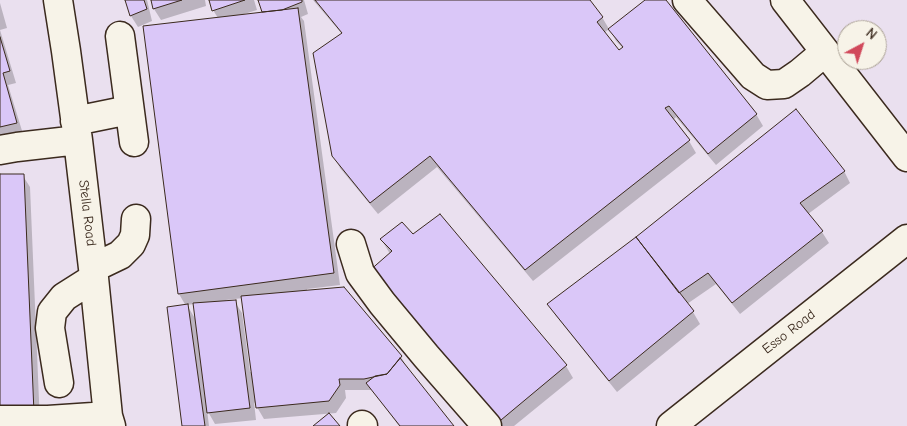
<!DOCTYPE html>
<style>
body{margin:0}
#map{position:relative;width:907px;height:426px;overflow:hidden;background:#f1eaeb;font-family:"Comic Neue",sans-serif}
canvas{display:block}
.north{position:absolute;left:837px;top:20px;width:50px;height:50px;box-sizing:border-box;background:#f7f3e8;border:1px solid #aca397;border-radius:50%;rotate:40deg;font-size:14px;font-weight:700;line-height:20px;text-align:center;color:#3b2a1e}
.north::after{content:'';display:block;margin:auto;width:18px;height:22px;background:#d1495b;clip-path:polygon(50% 0,100% 100%,50% 72%,0 100%)}
</style>
<div id="map">
<canvas width="907" height="426"></canvas>
<div class="north">N</div>
</div>
<script>
const context = document.querySelector('canvas').getContext('2d');
context.lineJoin = 'round';
function fill(path, color) { context.fillStyle = color; context.fill(path, 'evenodd'); }
const shape = rows => new Path2D(rows.map(r => 'M' + r).join(''));
function trace(path, color, width, dash) { context.strokeStyle = color; context.lineWidth = width; context.lineCap = dash ? 'butt' : 'round'; context.setLineDash(dash || []); context.stroke(path); }
function drawText(font, color, halo, rows, align = 'center') {
  context.font = font + ' "Comic Neue",sans-serif'; context.lineWidth = 4; context.setLineDash([]); context.textBaseline = 'middle'; context.strokeStyle = halo; context.fillStyle = color; for (const [text, x, y, turn = 0] of rows) {
    context.save(); context.translate(x, y); context.rotate((+turn || 0) * Math.PI / 180); context.textAlign = isNaN(turn) ? turn : align; if (halo) context.strokeText(text, 0, 0); context.fillText(text, 0, 0); context.restore();
  }
}
fill(shape([
 [0,0,907,0,907,426,0,426],
 [847,30,877,30,877,60,847,60]
]), '#eae0ef');
fill(shape([
 [126,0,147,0,152,21,138,27,131,16],
 [152,0,205,0,206,6,161,20,154,9],
 [210,0,254,0,257,10,244,14,245,15,263,13,260,0,304,0,308,14,301,17,304,21,340,285,307,289,307,292,401,357,408,369,452,426,399,426,372,390,345,390,346,398,336,413,264,419,254,402,256,420,215,424,207,410,209,426,184,426,186,306,179,294,218,18,213,10],
 [243,298,252,372,250,372,242,313,235,302,226,302,226,300],
 [194,304,197,322,187,305],
 [313,0,588,0,602,17,609,29,604,33,618,52,623,48,616,41,610,29,647,0,664,0,756,114,763,126,716,165,676,117,673,120,689,141,696,153,533,281,437,167,378,214,340,168,333,155,342,34],
 [0,3,7,28,0,30,16,83,8,85,23,134,0,141],
 [844,171,850,183,808,214,822,232,829,243,740,314,716,284,687,304,693,312,700,324,617,392,556,316,549,305],
 [0,176,23,176,30,187,40,424,0,424],
 [381,239,566,366,573,378,514,426,494,426]
]), '#0003');
const building = shape([
 [125,0,144,0,147,9,130,16,125,0],
 [151,0,182,0,153,9,151,0],
 [209,0,245,0,212,11,209,0],
 [258,0,302,0,302,2,282,10,262,12,258,0],
 [315,0,590,0,603,17,597,22,619,50,623,47,608,29,645,0,666,0,757,114,708,154,669,106,665,108,690,140,525,270,430,156,370,203,332,156,313,53,342,33,315,0],
 [298,8,334,273,178,294,143,26,298,8],
 [0,37,10,71,3,73,17,123,0,127,0,37],
 [796,109,845,171,800,203,823,231,732,303,708,273,679,293,636,237,796,109],
 [0,174,24,174,34,413,0,413,0,174],
 [440,214,567,365,495,425,368,272,392,251,380,239,402,222,413,234,440,214],
 [636,237,694,311,609,381,547,304,636,237],
 [344,287,402,356,387,374,364,379,339,379,340,385,329,401,256,408,241,296,344,287],
 [236,300,250,408,207,413,193,303,236,300],
 [188,304,205,426,182,426,167,307,188,304],
 [400,358,454,426,400,426,366,383,375,376,387,374,400,358],
 [329,413,340,426,313,426,329,413]
]);
fill(building, '#dac7f8');
trace(building, '#3b2a1e', 1);
const minor = shape([
 [58,0,66,51,78,140,93,268,108,416,111,426],
 [687,0,753,76,767,85,784,84,800,73,825,52],
 [785,0,907,157],
 [120,36,134,142],
 [75,121,129,110],
 [0,150,17,147,78,140],
 [351,244,360,273,382,303,426,356,487,426],
 [93,268,120,255,131,244,135,235,136,219],
 [59,383,50,328,52,312,64,297,94,278],
 [0,420,48,420,108,416],
 [362,425,363,426],
 [671,426,907,239]
]);
trace(minor, '#3b2a1e', 31);
trace(minor, '#f7f3e8', 28);
drawText('14px', '#3b2a1e', '#f7f3e8', [
 ["Stella Road",87,213,83],
 ["Esso Road",789,332,-38]
]);
</script>
